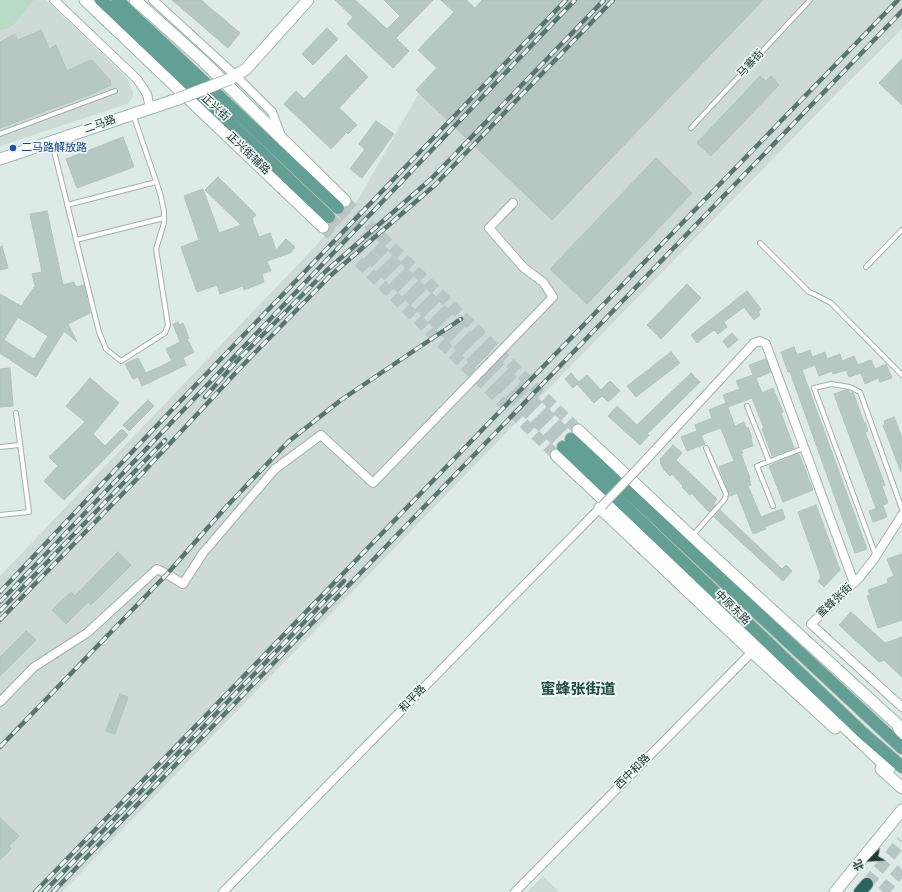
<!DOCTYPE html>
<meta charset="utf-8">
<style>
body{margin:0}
#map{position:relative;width:902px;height:892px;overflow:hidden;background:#deeae6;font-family:"Nunito Sans","Noto Sans SC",sans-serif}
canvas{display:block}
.north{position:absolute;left:850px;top:840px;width:40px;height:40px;-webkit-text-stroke:3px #eff7f3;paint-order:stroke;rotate:246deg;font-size:11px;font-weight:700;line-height:16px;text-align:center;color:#203935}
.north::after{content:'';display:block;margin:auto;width:14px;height:18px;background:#203935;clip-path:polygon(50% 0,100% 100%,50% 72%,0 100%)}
</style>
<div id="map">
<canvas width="902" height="892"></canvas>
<div class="north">北</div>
</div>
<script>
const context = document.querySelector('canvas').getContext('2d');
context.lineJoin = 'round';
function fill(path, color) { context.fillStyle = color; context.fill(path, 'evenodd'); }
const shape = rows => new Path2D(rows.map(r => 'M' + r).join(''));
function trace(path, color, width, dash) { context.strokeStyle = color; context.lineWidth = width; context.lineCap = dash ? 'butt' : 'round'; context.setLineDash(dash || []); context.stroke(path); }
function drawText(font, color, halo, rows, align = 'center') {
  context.font = font + ' "Nunito Sans","Noto Sans SC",sans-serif'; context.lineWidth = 3.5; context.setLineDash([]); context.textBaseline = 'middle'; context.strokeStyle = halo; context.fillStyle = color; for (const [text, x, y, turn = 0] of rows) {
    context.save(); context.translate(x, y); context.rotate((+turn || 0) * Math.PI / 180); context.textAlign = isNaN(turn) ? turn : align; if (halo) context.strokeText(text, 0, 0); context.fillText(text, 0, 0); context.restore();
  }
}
fill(shape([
 [34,0,46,0,127,78,133,92,133,97,127,104,0,146,0,30,7,29,14,25],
 [483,0,902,0,902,29,836,94,560,377,62,892,0,892,0,576,309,253,357,201,419,93,426,79,485,14],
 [543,876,559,892,527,892]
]), '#cddad5');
fill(shape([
 [0,0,34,0,14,25,7,29,0,30]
]), '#b7dbc4');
const building = shape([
 [172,0,201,0,240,33,228,48,172,0],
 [335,0,355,0,387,29,400,16,384,0,433,0,396,38,409,51,393,68,347,24,353,17,335,0],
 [441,0,466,0,475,8,482,0,763,0,552,220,416,90,437,68,418,50,454,12,441,0],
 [327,28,338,39,313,65,302,54,327,28],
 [41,30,49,49,56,45,67,71,90,60,93,61,110,80,111,85,94,93,0,128,0,42,15,34,18,40,41,30],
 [346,55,368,77,339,108,357,125,348,134,347,132,331,149,284,104,296,91,304,99,346,55],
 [902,59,902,105,879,83,902,59],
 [760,76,766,81,771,76,779,85,711,156,697,143,760,76],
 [376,121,394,134,362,178,350,169,365,149,359,144,376,121],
 [123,137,134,167,77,188,66,159,123,137],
 [656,158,692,193,587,304,550,269,656,158],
 [218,177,256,215,252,219,259,237,270,233,276,250,286,239,295,247,290,253,267,261,271,271,262,274,264,282,244,290,243,286,220,294,217,285,197,292,181,247,199,240,184,196,203,189,219,233,241,225,205,190,218,177],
 [47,211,63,285,74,282,76,287,84,285,90,313,68,324,77,342,64,331,36,377,0,353,0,294,21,306,35,286,32,274,42,272,30,214,47,211],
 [18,317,48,336,34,359,4,340,18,317],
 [2,246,8,268,0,270,0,247,2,246],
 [687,284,701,298,661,339,647,325,687,284],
 [747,291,761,309,758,311,760,315,754,320,744,307,724,322,727,327,718,334,714,330,697,343,691,335,747,291],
 [178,322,179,325,183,323,189,338,187,339,194,352,183,358,186,365,142,386,138,377,133,379,125,364,138,358,146,373,172,361,166,349,180,342,173,324,178,322],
 [732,333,738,340,728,348,723,341,732,333],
 [794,347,797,355,810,350,812,357,825,352,827,359,840,354,842,361,854,356,858,365,871,360,875,369,886,364,892,378,880,382,878,378,865,384,861,373,849,377,846,370,833,374,832,371,819,376,815,365,802,370,867,549,855,553,790,372,788,372,781,352,794,347],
 [671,352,680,363,636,397,627,386,671,352],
 [766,359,771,372,756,378,762,393,773,388,783,412,781,413,794,448,772,456,762,429,764,428,752,398,728,407,723,395,740,389,736,381,753,375,749,365,766,359],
 [10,368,13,406,0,407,0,369,10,368],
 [571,373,579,382,587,375,601,390,610,381,620,391,608,402,602,396,594,403,577,384,573,388,565,379,571,373],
 [691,373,700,382,647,434,649,435,640,445,608,416,617,406,637,425,691,373],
 [90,378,119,403,93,434,105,446,122,429,128,435,64,500,44,481,58,466,49,457,85,422,66,406,90,378],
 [846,390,848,390,850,394,853,392,864,423,865,422,868,431,865,432,885,485,882,486,888,503,876,508,834,394,846,390],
 [148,400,154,406,129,431,123,425,148,400],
 [726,403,735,426,744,422,746,428,748,427,752,439,751,439,753,446,741,450,743,453,741,454,750,478,749,478,751,485,748,486,761,517,782,509,785,519,764,527,766,529,753,534,737,493,730,496,719,467,734,461,721,428,701,435,705,444,687,451,681,437,697,431,695,425,712,418,709,410,726,403],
 [894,417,902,438,901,472,883,425,885,425,884,421,894,417],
 [673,445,682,453,676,460,717,499,714,503,715,505,709,512,691,493,690,495,682,487,683,486,672,474,670,476,664,470,661,464,660,459,673,445],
 [797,454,799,454,813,490,783,502,769,466,797,454],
 [816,505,840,570,824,587,818,581,821,577,798,512,816,505],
 [883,506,887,517,873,522,869,511,883,506],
 [720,510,782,569,786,565,792,571,783,581,714,517,720,510],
 [118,552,131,565,91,605,88,602,66,624,52,610,71,592,75,596,118,552],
 [902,554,902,620,878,628,867,596,870,595,868,590,888,583,887,579,894,576,887,559,902,554],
 [851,612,885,643,902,637,902,677,884,660,879,662,839,625,851,612],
 [26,631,36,640,0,676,0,657,26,631],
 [120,694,128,697,115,734,106,731,120,694],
 [0,818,19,836,9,846,11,849,0,860,0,818]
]);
fill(building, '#b7c7c2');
trace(building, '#b1c3bd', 1);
trace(shape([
 [345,201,578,430],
 [323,227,556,455]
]), '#b8c7c3', 11, [11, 5.5]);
trace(shape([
 [338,208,571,439],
 [329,217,563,447]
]), '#b8c7c3', 12, [12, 6]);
trace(shape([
 [867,884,902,841],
 [883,892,902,869]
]), '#b8c7c3', 12, [12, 6]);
const lane = shape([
 [691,128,810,0],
 [0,134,115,91],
 [52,143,99,332,106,349,121,361,165,333,168,325,156,249,164,223,164,211,160,193,133,114],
 [67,205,156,182],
 [76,240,164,218],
 [760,243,809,292,816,295,831,303,902,375],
 [866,267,902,230],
 [747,406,769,461],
 [0,447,20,445],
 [773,506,757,466,804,448],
 [0,515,29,512,16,413],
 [692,536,725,499,726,494,706,448],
 [876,556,814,388,831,384,850,387,860,392,902,509]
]);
const street = shape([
 [54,0,137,79,147,94,150,108],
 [153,0,236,76,272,112,281,136],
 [642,464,754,343,760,341,766,344,854,583],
 [902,515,874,559,860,577,811,624,902,707],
 [0,702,34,667,87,633,157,569,167,574,183,584,203,553,275,469,321,435,373,483,553,297,543,282,524,268,489,228,513,203],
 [223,892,602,506],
 [515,892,752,652]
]);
const secondary = shape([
 [85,0,323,227],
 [135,0,203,61,345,201],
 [230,79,246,69,308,0],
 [0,159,178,99],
 [578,430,691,536,897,724,902,735],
 [556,455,889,769],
 [600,508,752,652,835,728],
 [881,769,902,788],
 [835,892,902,810]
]);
const primary = shape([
 [101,0,329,217],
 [117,0,338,208],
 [571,439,902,748],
 [563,447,864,734,902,767]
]);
const highway = shape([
 [860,892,867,884]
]);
trace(lane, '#a1b1ad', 6);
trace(street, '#a1b1ad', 10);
trace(secondary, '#9eb6af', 13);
trace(primary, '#bcc4c2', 14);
trace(highway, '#bcc4c2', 14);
trace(lane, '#fff', 4);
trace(street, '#fff', 8);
trace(secondary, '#fff', 11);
trace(primary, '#639f95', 12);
trace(highway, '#2c655e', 12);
const rail = shape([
 [205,397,237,361,326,271,431,179,604,0],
 [0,592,165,417,566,0],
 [0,602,575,0],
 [0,611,165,440],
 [0,620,135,481,243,365,330,276,435,185,613,0],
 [0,747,167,574,226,507,288,442,341,400,461,319],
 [35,892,898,0],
 [44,892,344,581],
 [53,892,902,11]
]);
trace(rail, '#5a7570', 4.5);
trace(rail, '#eff7f3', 3, [9]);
const streetBridge = shape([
 [602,506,642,464]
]);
const secondaryBridge = shape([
 [178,99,230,79]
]);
trace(streetBridge, '#a1b1ad', 10, []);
trace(secondaryBridge, '#9eb6af', 13, []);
trace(streetBridge, '#fff', 8);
trace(secondaryBridge, '#fff', 11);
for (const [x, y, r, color] of [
 [13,148,4,"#1a4fb4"]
]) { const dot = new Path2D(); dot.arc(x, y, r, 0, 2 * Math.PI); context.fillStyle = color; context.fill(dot); trace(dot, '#eff7f3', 1.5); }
drawText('11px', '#203935', '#eff7f3', [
 ["马寨街",751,64,-47],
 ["正兴街",215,108,43],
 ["二马路",100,125,-19],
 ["正兴街辅路",248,154,44],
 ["蜜蜂张街",835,601,-43],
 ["中原东路",732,608,44],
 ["和平路",413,699,-46],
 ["西中和路",633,772,-45]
]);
drawText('11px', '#164399', '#eff7f3', [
 ["二马路解放路",21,148]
], 'left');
drawText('bold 15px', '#1c4b43', '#eff7f3', [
 ["蜜蜂张街道",578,690]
]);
</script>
